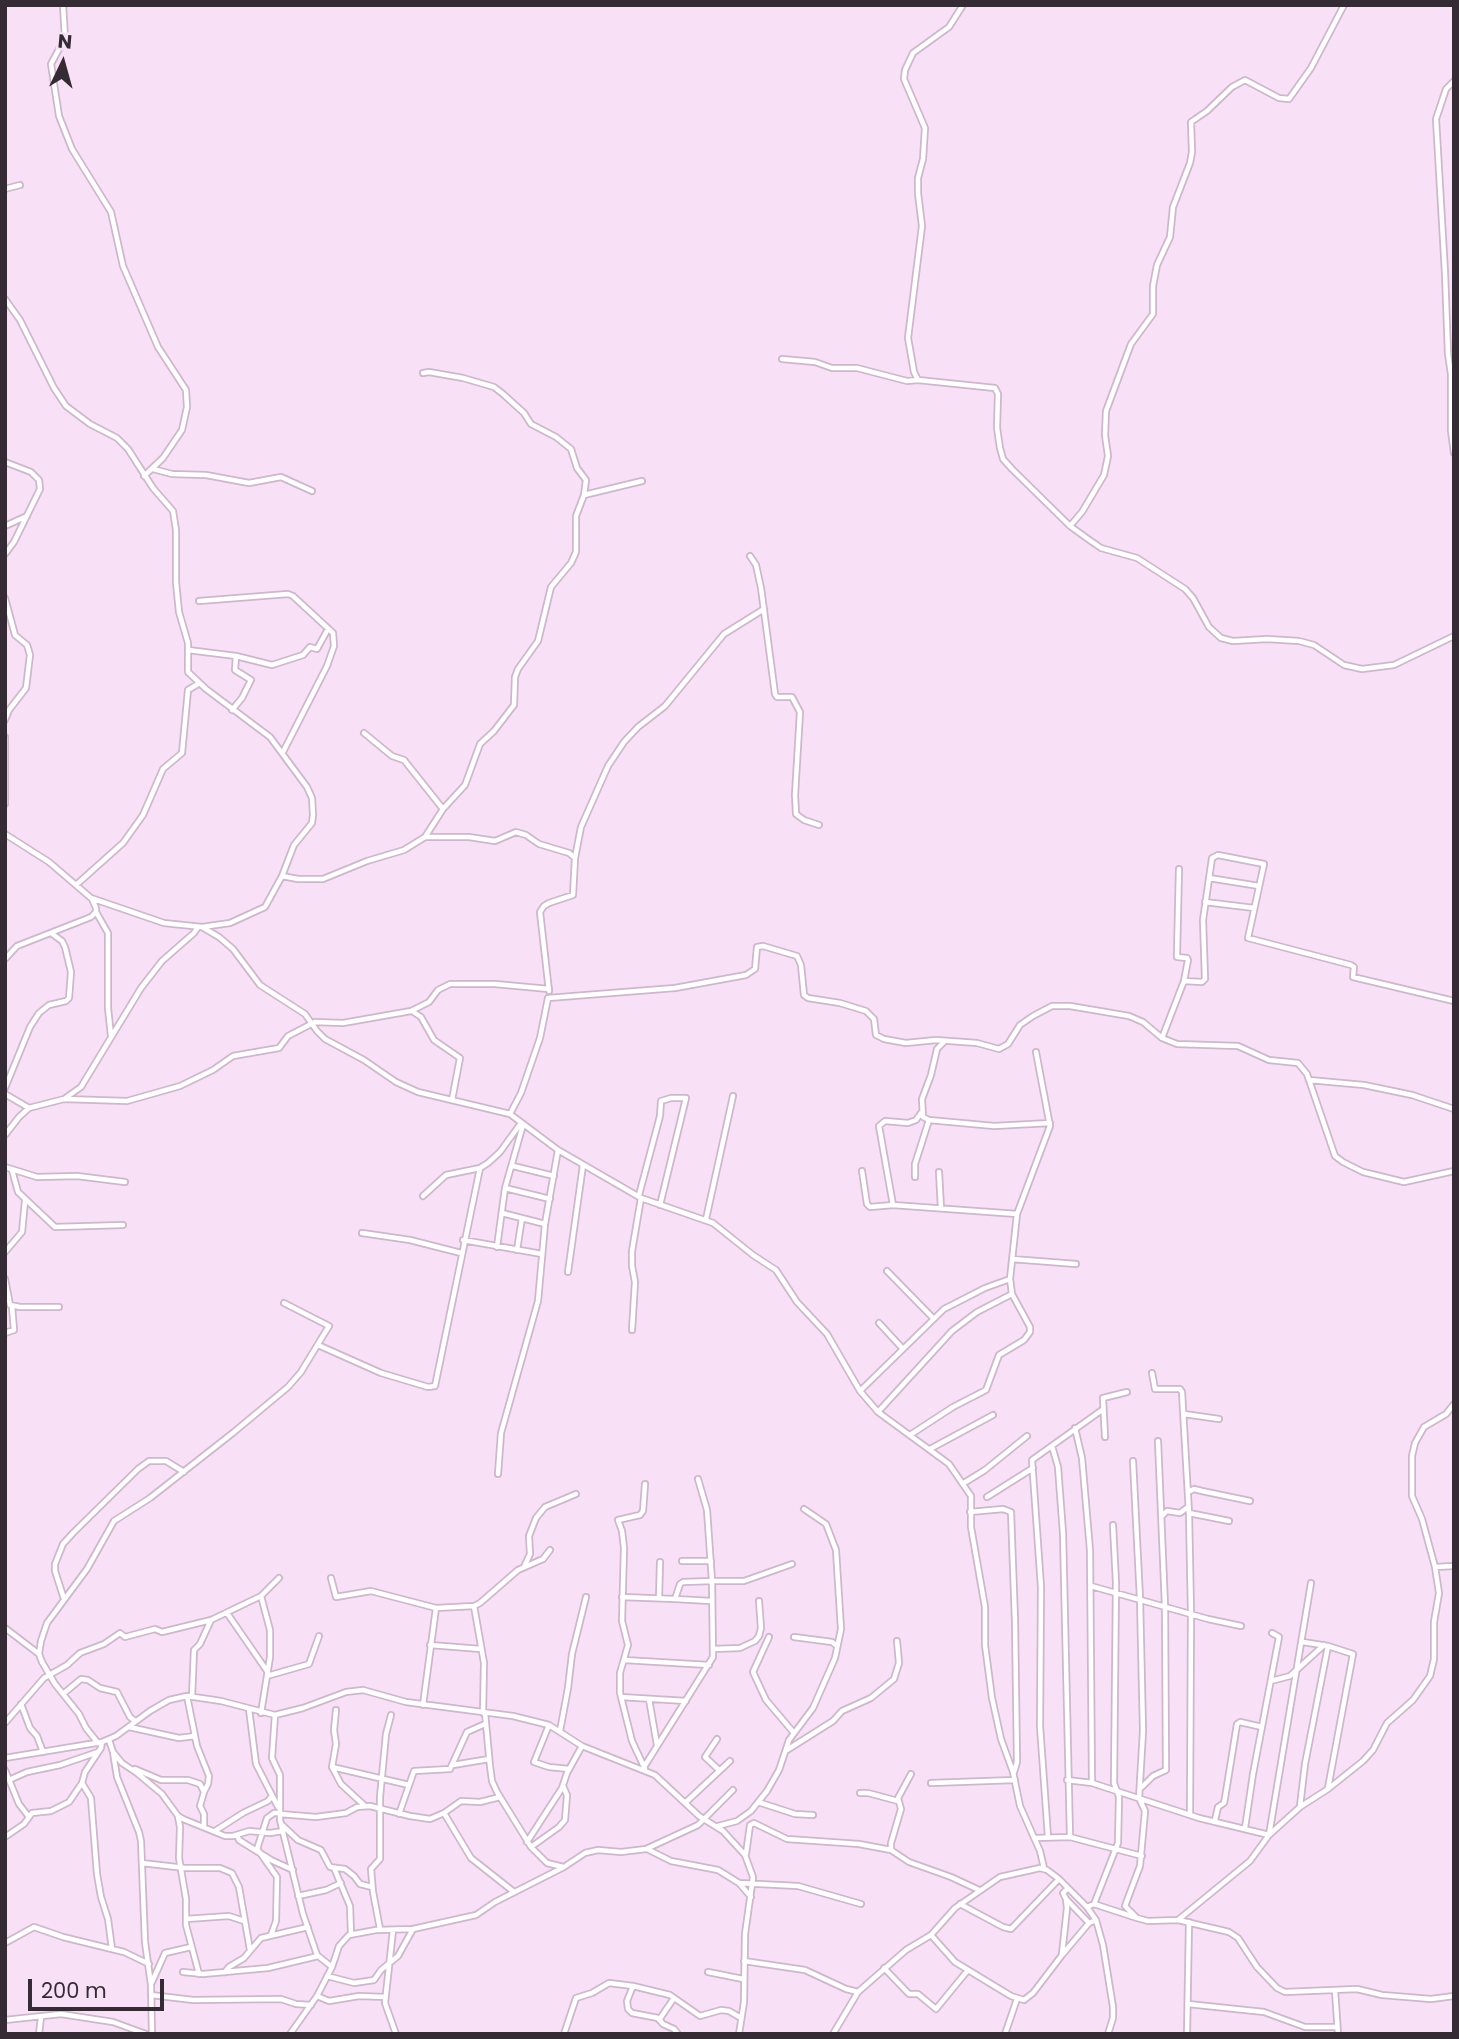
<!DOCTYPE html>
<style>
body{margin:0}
#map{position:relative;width:1459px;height:2039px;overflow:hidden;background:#f8e1f7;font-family:Poppins,sans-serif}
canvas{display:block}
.frame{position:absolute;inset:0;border:7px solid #342b34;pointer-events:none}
.north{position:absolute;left:28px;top:28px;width:70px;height:70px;-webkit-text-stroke:5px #f8e1f7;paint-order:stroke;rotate:5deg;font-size:19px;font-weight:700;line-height:28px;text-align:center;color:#342b34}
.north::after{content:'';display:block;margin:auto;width:24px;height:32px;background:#342b34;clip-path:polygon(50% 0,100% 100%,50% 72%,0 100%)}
.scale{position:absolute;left:28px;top:1979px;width:136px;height:32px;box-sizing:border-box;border:4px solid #342b34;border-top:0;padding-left:9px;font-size:21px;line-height:24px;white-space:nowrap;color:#342b34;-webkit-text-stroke:5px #f8e1f7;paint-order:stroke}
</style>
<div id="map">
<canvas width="1459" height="2039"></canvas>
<div class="frame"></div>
<div class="north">N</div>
<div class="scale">200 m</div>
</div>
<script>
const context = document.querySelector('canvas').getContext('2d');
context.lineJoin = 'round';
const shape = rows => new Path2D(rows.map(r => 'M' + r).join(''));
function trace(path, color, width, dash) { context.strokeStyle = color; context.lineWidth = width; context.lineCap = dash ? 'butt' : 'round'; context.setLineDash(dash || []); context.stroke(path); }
const street = shape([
 [63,5,65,38,51,64,59,116,72,149,111,212,123,266,158,347,186,390,187,407,182,430,163,458,144,476],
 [963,5,949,27,913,53,905,70,904,79,925,128,923,159,918,178,918,193,922,226,908,338,914,372,918,380,995,388,998,394,997,428,1000,448,1003,459,1012,469,1070,526,1088,539,1101,548,1137,558,1185,589,1193,598,1209,627,1221,638,1233,641,1267,639,1299,641,1314,645,1344,665,1362,669,1394,665,1454,636],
 [1454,81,1446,89,1436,119,1445,273,1448,354,1451,374,1451,431,1454,453],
 [5,189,20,185],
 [5,299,20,320,54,388,66,406,90,424,117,438,128,449,153,488,173,511,176,530,176,582,179,612,188,643,188,672,206,689,270,737,307,787,312,798,313,815,312,823,294,845,282,876,265,907,230,923,202,927,164,923,91,898,49,862,5,834],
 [782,359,815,362,832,368,857,368,907,381,918,380],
 [423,373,429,372,463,378,494,387,503,394,524,413,531,424,556,437,571,449,577,468,586,480,584,495],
 [5,462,31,472,39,480,40,489,14,542,5,554],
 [153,469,172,474,206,475,249,483,281,477,312,491],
 [5,526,27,516],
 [1070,526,1082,512,1104,475,1108,456,1105,435,1106,411,1131,344,1153,314,1153,286,1157,265,1170,237,1173,207,1190,163,1192,152,1191,122,1207,111,1232,87,1245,80,1279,98,1289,99,1311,68,1344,5],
 [750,556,756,565,761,588,775,694,777,697,792,697,800,712,795,795,796,814,804,820,819,825],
 [5,598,15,635,27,645,30,655,26,688,9,710,5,720],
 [199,601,288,594,293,596,333,633,334,646,327,666,283,752],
 [188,650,236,656,272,665,303,655,310,647,317,649,328,629],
 [232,710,242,698,251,680,235,670,236,656],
 [364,733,392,756,404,760,443,809],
 [5,737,5,804],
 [426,837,469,837,495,841,516,832,526,835,539,844,569,853,575,858,573,895,549,903,544,906,540,912,549,991],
 [575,858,581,827,608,766,624,742,638,727,665,706,724,634,764,609],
 [282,876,298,879,323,879,367,861,404,850,425,837,443,809,465,785,480,744,494,731,514,705,515,677,518,669,538,641,551,587,571,563,576,552,576,516,584,495,642,481],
 [1209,878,1259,886],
 [76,885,123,843,143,815,163,769,182,753,188,690,198,684],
 [1205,902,1254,908],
 [96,912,108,933,108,1008,111,1036],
 [202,927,219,937,233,949,260,985,305,1014,317,1031,325,1039,364,1060,396,1082,418,1092,510,1114,558,1150,641,1198,713,1223,753,1255,776,1270,797,1302,827,1334,860,1391,878,1412,949,1464,971,1496,971,1527,985,1607,985,1645,992,1698,1001,1739,1013,1772,1020,1806,1040,1851,1044,1868],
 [5,959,17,946,91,917,96,912,96,908,92,899],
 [1184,981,1202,982,1205,979,1203,920,1212,858,1218,855,1264,864,1248,938,1351,965,1354,967,1353,977,1454,1001],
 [412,1011,421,1017,434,1040,460,1058,452,1100],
 [1162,1038,1184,981,1188,960,1187,958,1177,957,1177,954,1179,869],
 [944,1042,937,1049,931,1075,922,1099,923,1117,929,1120,994,1126,1050,1123],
 [1309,1080,1364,1085,1412,1095,1454,1109],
 [5,1088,30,1027,39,1013,49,1005,66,1001,69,998,71,972,65,947,62,941,51,933],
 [5,1094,29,1108],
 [64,1099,127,1101,180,1086,213,1070,233,1056,279,1048,288,1036,315,1022,343,1023,411,1011,429,1002,438,990,450,984,495,984,549,989],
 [510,1114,521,1093,540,1038,548,998,675,988,746,975,755,969,757,947,763,946,797,956,801,965,804,995,808,998,840,1003,866,1011,874,1019,876,1035,884,1039,906,1043,936,1040,977,1043,999,1049,1008,1044,1020,1025,1033,1016,1052,1006,1070,1006,1129,1016,1143,1022,1162,1038,1177,1044,1238,1046,1269,1060,1298,1063,1307,1074,1335,1156,1343,1162,1363,1172,1404,1182,1454,1171],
 [5,1135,19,1117,29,1108,64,1099,81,1087,141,988,162,961,194,933,198,927],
 [513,1166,554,1176],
 [5,1167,37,1177,77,1176,125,1182],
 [12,1170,18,1192,55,1227,123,1225],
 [862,1171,867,1204,870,1207,893,1205,1017,1214],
 [939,1172,941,1208],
 [915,1177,915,1164,929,1120],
 [505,1188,550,1199],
 [639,1195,660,1116,661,1101,671,1098,686,1098,660,1205],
 [423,1196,446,1175,480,1168,488,1163,500,1152,521,1123],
 [893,1205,879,1126,885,1121,908,1123,916,1120,921,1113],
 [502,1213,545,1224],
 [706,1219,733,1096],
 [362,1233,410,1240,461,1253],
 [463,1240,542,1254],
 [497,1247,505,1188,523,1125],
 [517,1250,522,1218],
 [5,1252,22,1232,25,1201],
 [1012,1259,1076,1264],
 [887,1271,933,1318],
 [568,1272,583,1165],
 [5,1279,10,1305,20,1307,59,1307],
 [879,1323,903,1349],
 [632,1330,635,1282,632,1266,632,1251,641,1198],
 [5,1333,14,1330,12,1306],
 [318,1345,381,1373,428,1387,435,1386,480,1168],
 [1152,1373,1155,1389,1180,1389,1182,1392,1189,1513,1191,1613,1190,1814],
 [860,1391,944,1309,985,1288,1010,1279],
 [878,1412,952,1331,977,1312,1012,1294],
 [1184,1414,1219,1419],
 [1075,1428,1082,1458,1090,1550,1092,1783],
 [910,1435,953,1407,986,1390,999,1355,1024,1340,1030,1332,1030,1327,1012,1294,1010,1279,1017,1214,1050,1126,1036,1052],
 [1105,1437,1103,1398,1127,1392],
 [1052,1446,1058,1467,1063,1533,1070,1837],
 [930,1449,993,1415],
 [1133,1461,1140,1599,1143,1731,1139,1798,1145,1811,1140,1866,1125,1906,1137,1918],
 [498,1474,501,1433,538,1301,545,1224,558,1150],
 [964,1483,985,1470,1027,1436],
 [1188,1492,1194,1489,1202,1491,1250,1501],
 [987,1497,1033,1468],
 [970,1512,1003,1509,1011,1512,1015,1621,1017,1762,1014,1772],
 [1189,1513,1229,1521],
 [1162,1516,1167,1511,1180,1513,1188,1507],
 [682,1561,711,1561],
 [524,1567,530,1554,529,1536,536,1518,545,1507,576,1494],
 [1435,1567,1454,1566],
 [331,1578,336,1597,371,1591,436,1608,474,1606,480,1603,518,1570,543,1559,550,1550],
 [1091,1586,1208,1619,1241,1626],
 [622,1597,675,1599,680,1584,683,1582,712,1581,707,1510,698,1479],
 [659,1598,660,1562],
 [64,1599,55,1571,55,1564,63,1544,73,1533,138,1469,149,1461,166,1461,184,1472],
 [675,1599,711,1601],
 [474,1606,484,1663,483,1713],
 [227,1613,267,1671],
 [5,1628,39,1654],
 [769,1637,753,1672,766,1700,794,1733],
 [794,1637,832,1642,837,1646],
 [1303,1642,1328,1646,1353,1654,1328,1788],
 [430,1645,481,1649],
 [713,1649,740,1648,755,1641,759,1636,761,1628,759,1601],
 [624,1660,709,1665],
 [267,1676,309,1664,319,1636],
 [1271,1681,1290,1676,1324,1645],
 [63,1694,81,1679,88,1680,100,1688,117,1692,130,1717,135,1721],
 [187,1696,197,1746,209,1776,208,1784,204,1792],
 [192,1697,194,1650,200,1644,211,1620],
 [621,1697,686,1701],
 [649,1699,657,1745],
 [21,1704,30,1728,37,1736,43,1752],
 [423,1705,436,1608],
 [249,1709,256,1764,278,1807],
 [336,1710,334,1730,336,1744,332,1767,341,1784,365,1806],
 [261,1713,270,1657,270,1630,261,1596],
 [485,1713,490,1766,492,1781,497,1792,531,1847,547,1863,563,1867],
 [275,1715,272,1758,280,1775,280,1820,303,1914,317,1955,332,1967],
 [5,1723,44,1678,67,1665,80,1653,104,1644,120,1633,125,1637,155,1629,162,1632,211,1620,261,1596,279,1578],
 [549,1725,534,1762,549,1767,569,1769],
 [129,1727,179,1738,195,1736],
 [560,1731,568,1688,572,1654,586,1597],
 [717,1739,705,1757,719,1770],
 [109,1740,113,1752,122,1763,137,1773,162,1794,178,1816,183,1819,225,1836,233,1836,249,1831,270,1833,283,1831],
 [98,1743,86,1728,79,1714,55,1684,42,1662,39,1654,41,1641,47,1623,87,1569,114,1521,150,1498,234,1432,288,1387,301,1372,329,1326,284,1303],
 [787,1750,833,1721,842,1711,871,1698,894,1679,899,1663,897,1641],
 [113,1752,117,1777,139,1832,141,1841,145,1942,151,1985,152,2034],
 [5,1758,102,1742,116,1736,150,1711,169,1700,187,1696,221,1701,275,1715,303,1708,346,1692,363,1690,406,1702,513,1716,549,1725,582,1746,655,1775,699,1816,723,1831,745,1855,753,1877,745,1934,744,2002,739,2034],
 [453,1765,489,1759],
 [332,1767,409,1785],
 [644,1767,713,1657,712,1581,744,1581,792,1564],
 [135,1769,161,1780,188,1780,200,1784,204,1792,200,1806,204,1814,204,1827],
 [645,1769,632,1741,620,1693,620,1673,628,1645,622,1621,624,1548,622,1531,618,1520,640,1515,643,1511,645,1484],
 [5,1770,19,1804,29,1817],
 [9,1780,27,1772,60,1765,98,1752],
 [1067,1780,1092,1783,1199,1818,1269,1835,1311,1583],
 [82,1783,91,1798,97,1874,101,1897,108,1919,112,1949],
 [931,1783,1015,1780],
 [1142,1787,1153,1776,1166,1770,1165,1606,1158,1441],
 [860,1793,868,1793,898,1801],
 [758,1802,795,1814,813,1815],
 [685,1803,730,1761],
 [1300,1806,1305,1764,1328,1646],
 [444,1813,471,1858,514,1892],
 [280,1814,316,1817,346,1813,357,1807,370,1806,410,1816,430,1819,444,1813,461,1801,480,1802,500,1797],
 [399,1814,414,1771,450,1769,467,1732,485,1724],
 [178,1817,180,1827,179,1858,186,1899,186,1925,199,1974],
 [1215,1820,1218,1807,1224,1803,1225,1798,1237,1724,1240,1722,1262,1727],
 [281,1824,298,1840,321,1850,330,1867,345,1869,354,1876,360,1884,372,1887],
 [718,1826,737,1821,751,1811,767,1791,779,1770,789,1740,813,1708,835,1658,841,1629,836,1550,826,1524,804,1509],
 [1245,1828,1253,1774,1279,1637,1272,1633],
 [215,1831,243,1813,268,1801,272,1796],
 [237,1835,239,1840,271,1860,293,1870],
 [5,1837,24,1824,32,1813,51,1811,69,1802,82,1783,85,1772,101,1748,102,1742],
 [1048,1837,1040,1726,1041,1587,1032,1460,1102,1410],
 [1035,1838,1070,1837,1142,1856],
 [527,1842,562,1788,567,1773,582,1746],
 [531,1847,559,1827,565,1820,567,1795,563,1786],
 [257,1849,267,1818,274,1813,280,1813],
 [647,1849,671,1861,718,1870,739,1883,751,1897],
 [258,1850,277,1877,276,1921,271,1935],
 [891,1850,891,1843,901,1809,898,1798,911,1774],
 [746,1854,750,1825,754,1823,787,1839,859,1844,891,1850,909,1862,951,1877,979,1890],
 [142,1863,185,1868,220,1868,232,1873,239,1887,250,1950],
 [334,1868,350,1906,351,1934],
 [739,1883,798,1886,861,1904],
 [1067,1889,1063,1893,1066,1899,1089,1923],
 [298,1896,326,1890,341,1883],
 [960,1904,1003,1927,1011,1929,1059,1879],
 [1094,1904,1118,1843,1119,1797,1114,1783,1116,1583,1113,1525],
 [1087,1907,1094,1904,1137,1918,1148,1921,1178,1920,1229,1932,1238,1938,1257,1967,1277,1988,1285,1992,1357,1989,1382,1995,1431,1999,1454,1996],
 [186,1919,229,1916,244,1921],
 [1178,1920,1250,1861,1269,1835,1300,1807,1328,1789,1363,1761,1373,1750,1387,1723,1413,1700,1430,1676,1434,1659,1434,1622,1439,1593,1435,1567,1422,1519,1412,1496,1412,1456,1415,1443,1424,1427,1446,1414,1454,1404],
 [380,1929,373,1892,371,1869,380,1859,380,1797,386,1734,391,1715],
 [393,1930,385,2003,396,2034],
 [931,1935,955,1962,1011,1996,1024,2000,1033,1993,1062,1955,1089,1923,1096,1920],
 [5,1943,34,1927,63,1937,124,1952,149,1964],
 [1062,1954,1067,1908,1066,1899],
 [744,1961,805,1970,846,1989,858,1992],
 [884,1968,909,1994,918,1994,936,2009,968,1970],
 [183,1972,203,1974,268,1968,318,1956],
 [225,1972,229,1967,244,1958,261,1938,308,1927],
 [708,1972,743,1979],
 [327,1976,354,1983,374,1980,381,1970,398,1956,413,1929],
 [152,1982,165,1953,191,1947],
 [633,1986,627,2001,628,2009,632,2013,658,2018,663,2024,674,2029,678,2034],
 [1335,1990,1338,2034],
 [151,1995,193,2000,281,1999,296,2004,311,2005],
 [317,1996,329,2001,359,1996,385,1997],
 [1188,2004,1264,2012,1305,2027,1337,2027],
 [5,2020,61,2014,113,2022,146,2034],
 [659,2020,674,1998],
 [39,2034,41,2017],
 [290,2034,317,1996,332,1967,339,1946,349,1935,376,1930,413,1929,476,1915,495,1902,564,1867,585,1853,598,1850,621,1852,646,1849,698,1825,733,1790],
 [564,2034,576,1998,592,1993,609,1983,633,1986,670,1995,700,2016,721,2010,729,2011,741,2018],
 [833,2034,858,1992,906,1950,931,1935,955,1908,1000,1877,1040,1868,1047,1870,1059,1879,1087,1907,1096,1920,1103,1945,1113,2007,1113,2018,1108,2034],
 [1005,2034,1017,1999],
 [1187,2034,1189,1922]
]);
trace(street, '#ceb7cc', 8);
trace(street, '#fff', 4.5);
</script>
